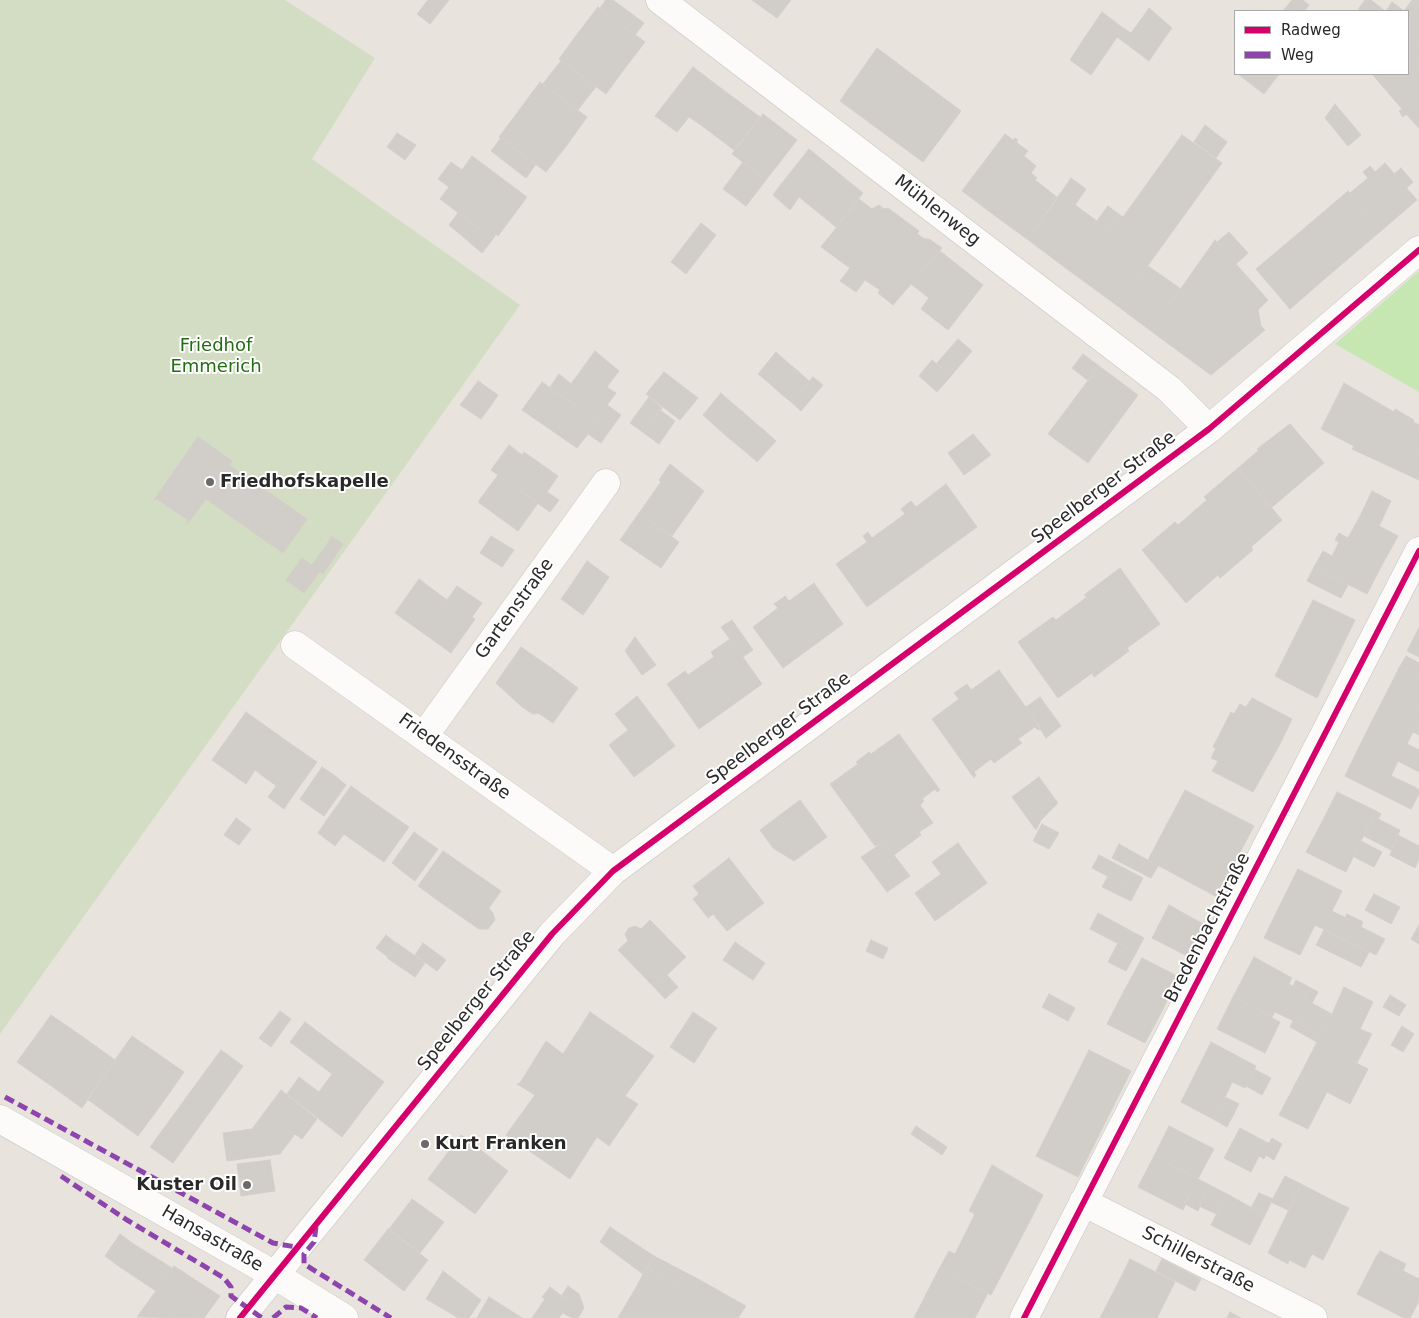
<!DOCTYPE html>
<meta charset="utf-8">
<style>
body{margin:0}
#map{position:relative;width:1419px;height:1318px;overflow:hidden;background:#e8e4dd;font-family:"DejaVu Sans",sans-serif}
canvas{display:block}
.legend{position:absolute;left:1234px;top:10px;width:175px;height:65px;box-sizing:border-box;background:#fff;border:1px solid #a9a9a9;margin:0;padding:6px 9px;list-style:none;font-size:15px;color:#292929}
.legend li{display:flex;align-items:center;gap:10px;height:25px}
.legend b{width:25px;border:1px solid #a9a9a9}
</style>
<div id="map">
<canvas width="1419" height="1318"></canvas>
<ul class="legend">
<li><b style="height:6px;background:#d6006c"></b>Radweg</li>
<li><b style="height:6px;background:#8e44ad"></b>Weg</li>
</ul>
</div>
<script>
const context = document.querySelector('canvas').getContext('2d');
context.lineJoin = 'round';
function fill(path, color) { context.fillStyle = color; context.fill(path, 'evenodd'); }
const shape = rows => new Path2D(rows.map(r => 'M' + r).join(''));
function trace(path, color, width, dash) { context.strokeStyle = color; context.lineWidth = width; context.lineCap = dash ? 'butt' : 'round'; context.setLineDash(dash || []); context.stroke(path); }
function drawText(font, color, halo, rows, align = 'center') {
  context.font = font + ' "DejaVu Sans",sans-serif'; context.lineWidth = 4; context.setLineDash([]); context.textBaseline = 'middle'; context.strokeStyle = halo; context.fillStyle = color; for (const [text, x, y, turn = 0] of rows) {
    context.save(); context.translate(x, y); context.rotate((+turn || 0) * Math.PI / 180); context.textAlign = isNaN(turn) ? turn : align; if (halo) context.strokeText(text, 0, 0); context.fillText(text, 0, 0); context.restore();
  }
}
fill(shape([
 [1419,271,1419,392,1335,344]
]), '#c6e7b2');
fill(shape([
 [0,0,285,0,375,58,312,159,520,305,0,1034]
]), '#d3ddc3');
const building = shape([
 [428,0,449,0,430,24,417,14,428,0],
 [606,0,613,0,644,23,635,35,600,8,606,0],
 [752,0,791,0,777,18,752,0],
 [1292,0,1303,0,1309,5,1305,11,1283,11,1292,0],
 [1365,0,1371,0,1385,11,1357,11,1365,0],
 [1412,0,1419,0,1419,48,1408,40,1408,11,1404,11,1412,0],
 [1392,2,1404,11,1386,11,1392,2],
 [598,7,645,42,625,68,578,33,598,7],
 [1149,8,1172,28,1164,39,1140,21,1149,8],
 [1102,12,1123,28,1107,52,1085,37,1102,12],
 [1140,21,1164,39,1149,61,1117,37,1123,28,1131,33,1140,21],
 [578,33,625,68,606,94,559,59,578,33],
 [1085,37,1107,52,1091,75,1070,60,1085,37],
 [1408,40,1419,48,1419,60,1415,66,1408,62,1408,40],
 [877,48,961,111,923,162,840,101,877,48],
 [1419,60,1419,128,1406,114,1403,117,1399,111,1402,109,1372,74,1408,74,1408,62,1415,66,1419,60],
 [561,61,596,87,587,98,552,72,561,61],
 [693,67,726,92,701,125,689,117,677,132,655,116,693,67],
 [552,72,587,98,578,110,543,84,552,72],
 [1238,74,1279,74,1264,94,1238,74],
 [540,82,587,117,567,145,520,109,540,82],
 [726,92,760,117,734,150,701,125,726,92],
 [1335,104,1361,135,1348,146,1325,118,1335,104],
 [520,109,567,145,546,172,499,137,520,109],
 [763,114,797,140,766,180,732,154,763,114],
 [1205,125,1227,142,1216,158,1194,142,1205,125],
 [397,133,416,145,405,160,387,147,397,133],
 [1005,134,1013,140,1015,138,1018,140,1016,142,1028,151,1024,156,1036,166,998,218,962,191,1005,134],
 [1182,135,1222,163,1154,257,1111,227,1120,215,1123,217,1182,135],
 [501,138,536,164,526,178,491,151,501,138],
 [809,149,863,193,836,227,782,183,809,149],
 [472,156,527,197,498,236,496,234,493,239,440,199,449,187,438,179,451,162,462,170,472,156],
 [743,162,766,180,746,206,723,189,743,162],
 [1385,163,1417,200,1382,230,1350,193,1368,178,1363,172,1370,166,1375,172,1385,163],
 [1401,168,1413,182,1407,188,1394,174,1401,168],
 [1031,173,1037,178,1035,180,1058,198,1027,239,998,218,1031,173],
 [1071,178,1086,189,1075,205,1060,194,1071,178],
 [782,183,799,197,790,210,773,195,782,183],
 [1348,191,1382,230,1328,276,1294,237,1348,191],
 [1060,194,1097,221,1090,230,1053,203,1060,194],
 [859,199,872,209,879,205,884,209,888,208,919,231,917,234,925,239,929,239,942,248,893,305,878,293,880,290,865,280,856,292,840,281,850,268,821,247,859,199],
 [1053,203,1090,230,1063,266,1027,239,1053,203],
 [1108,206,1120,215,1102,240,1090,230,1108,206],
 [458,213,493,239,482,253,449,225,458,213],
 [701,223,716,235,686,274,671,262,701,223],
 [1111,227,1154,257,1119,307,1063,266,1090,230,1102,240,1111,227],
 [1229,232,1248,253,1236,264,1217,242,1229,232],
 [1294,237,1328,276,1290,309,1256,269,1294,237],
 [1215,240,1236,264,1190,303,1216,333,1189,359,1151,331,1215,240],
 [940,251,983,285,948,330,921,309,929,298,911,284,940,251],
 [1236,264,1268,300,1258,310,1261,326,1265,330,1211,375,1189,359,1216,333,1190,303,1236,264],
 [1148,266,1181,289,1151,331,1119,307,1148,266],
 [958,339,972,351,951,376,937,363,958,339],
 [595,351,619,371,607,387,616,393,607,405,621,415,610,430,550,387,559,374,571,384,595,351],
 [776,352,787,362,769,383,758,374,776,352],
 [1083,354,1099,366,1089,381,1072,368,1083,354],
 [932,360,951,376,937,392,919,376,932,360],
 [787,362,798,371,780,393,769,383,787,362],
 [1099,366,1138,395,1088,463,1048,434,1099,366],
 [798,371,809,381,791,402,780,393,798,371],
 [664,372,698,398,680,420,646,394,664,372],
 [813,377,823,385,801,411,791,402,813,377],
 [478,381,498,395,490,407,470,392,478,381],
 [542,382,610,430,601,443,588,434,577,448,522,410,542,382],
 [1344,383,1394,412,1395,409,1414,420,1413,422,1419,425,1419,451,1332,407,1344,383],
 [470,392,490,407,481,419,460,405,470,392],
 [721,393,732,403,713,424,703,415,721,393],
 [649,397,662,408,644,433,630,423,649,397],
 [732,403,743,412,724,434,713,424,732,403],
 [1332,407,1419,451,1419,480,1352,449,1354,446,1321,429,1332,407],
 [660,410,675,421,659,444,644,433,660,410],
 [743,412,754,422,736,444,724,434,743,412],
 [754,422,765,431,747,453,736,444,754,422],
 [1290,424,1324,463,1271,508,1238,468,1259,450,1257,449,1290,424],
 [765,431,776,441,757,462,747,453,765,431],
 [973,434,991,455,964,475,948,453,973,434],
 [198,437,232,461,229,465,307,519,283,553,206,499,187,524,188,520,157,499,154,500,198,437],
 [509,445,522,455,524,452,558,476,547,492,559,500,550,512,491,470,509,445],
 [670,464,704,491,672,536,639,513,661,482,659,480,670,464],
 [1238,468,1282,520,1251,547,1253,550,1220,578,1218,575,1186,603,1142,550,1175,522,1178,525,1207,500,1204,497,1238,468],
 [498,475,538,503,518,531,478,502,498,475],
 [946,484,977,527,867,607,836,564,867,542,863,536,868,532,872,538,905,514,901,509,911,501,916,507,946,484],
 [1372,491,1391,501,1379,526,1360,516,1372,491],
 [639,513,679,542,661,568,620,540,639,513],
 [1360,516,1398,536,1382,565,1335,540,1339,533,1348,538,1360,516],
 [491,536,514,550,502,567,480,553,491,536],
 [332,537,343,544,323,574,312,565,332,537],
 [1339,542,1382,565,1367,594,1314,567,1323,551,1332,556,1339,542],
 [302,558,320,571,304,593,286,580,302,558],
 [587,561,609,577,591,604,569,588,587,561],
 [1314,567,1348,585,1341,598,1307,581,1314,567],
 [1120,568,1160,624,1127,648,1129,651,1094,677,1092,673,1058,698,1018,642,1053,617,1056,620,1087,597,1084,595,1120,568],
 [419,579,447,600,423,633,395,613,419,579],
 [814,583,843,624,813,646,780,600,785,596,789,601,814,583],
 [457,586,482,603,472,617,475,619,451,653,423,633,457,586],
 [569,588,591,604,583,615,561,599,569,588],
 [780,600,813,646,783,668,753,627,778,608,774,604,780,600],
 [1313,600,1355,620,1317,698,1275,676,1313,600],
 [732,620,753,650,743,657,721,627,732,620],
 [1419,628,1419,657,1407,651,1419,628],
 [635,637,656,665,642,675,625,651,635,637],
 [730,639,762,684,730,707,701,666,714,657,711,652,730,639],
 [521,647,550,667,522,707,496,683,521,647],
 [1406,656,1419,663,1419,679,1399,668,1406,656],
 [701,666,730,707,699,729,667,684,685,671,688,675,701,666],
 [550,667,578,688,553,723,538,713,533,714,522,707,550,667],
 [1399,668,1419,679,1419,706,1388,690,1399,668],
 [999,670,1041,728,1038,730,1035,727,1018,739,1022,743,994,763,991,759,974,772,976,775,974,778,932,719,959,699,954,693,967,684,971,690,999,670],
 [1388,690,1419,706,1419,720,1410,738,1373,719,1388,690],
 [637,696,675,746,634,777,609,745,628,730,615,714,637,696],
 [1040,697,1061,726,1046,738,1026,707,1040,697],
 [1252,698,1292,719,1279,746,1253,792,1212,771,1218,761,1211,758,1216,748,1213,747,1231,712,1234,714,1240,704,1246,707,1252,698],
 [246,712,288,742,264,777,255,770,246,784,212,760,246,712],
 [1373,719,1410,738,1407,744,1419,750,1419,772,1398,761,1396,765,1359,747,1373,719],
 [1419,720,1419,735,1413,732,1419,720],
 [899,734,940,790,937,792,935,789,922,799,924,801,920,805,933,823,919,832,921,835,894,855,884,842,875,846,830,784,858,764,856,762,869,752,871,754,899,734],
 [288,742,317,762,292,797,264,777,288,742],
 [1359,747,1396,765,1391,776,1415,787,1405,806,1345,776,1359,747],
 [322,767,334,775,311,807,300,799,322,767],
 [334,775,346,785,324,816,311,807,334,775],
 [1039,777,1058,803,1041,820,1036,830,1012,797,1039,777],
 [276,786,292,797,284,809,268,797,276,786],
 [351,786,380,807,355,842,326,821,351,786],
 [1415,787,1419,790,1419,794,1411,809,1405,806,1415,787],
 [1185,790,1254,826,1236,860,1167,824,1185,790],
 [1337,792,1376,811,1361,841,1322,822,1337,792],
 [800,800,827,837,794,861,773,848,760,830,800,800],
 [380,807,409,827,384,862,355,842,380,807],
 [1376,811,1381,814,1378,819,1400,830,1391,850,1364,836,1376,811],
 [236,818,251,829,239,845,224,835,236,818],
 [326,821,344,834,335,846,318,833,326,821],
 [1322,822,1361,841,1346,872,1306,852,1322,822],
 [1042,824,1059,833,1049,849,1033,841,1042,824],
 [1167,824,1236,860,1217,897,1148,860,1167,824],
 [414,832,425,840,403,872,392,863,414,832],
 [1398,835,1419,846,1419,859,1415,868,1390,855,1398,835],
 [425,840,438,849,415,881,403,872,425,840],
 [1361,841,1382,852,1374,867,1354,857,1361,841],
 [884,842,910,876,887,892,861,857,884,842],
 [958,843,987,883,935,921,915,893,941,874,932,862,958,843],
 [1119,844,1158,866,1151,878,1112,858,1119,844],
 [443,851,472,871,447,907,418,886,443,851],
 [1099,855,1143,878,1136,891,1092,868,1099,855],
 [729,858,764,903,727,931,713,914,708,918,693,899,699,894,693,886,729,858],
 [1298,869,1342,891,1323,929,1317,926,1332,896,1294,877,1298,869],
 [472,871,501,891,489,908,493,913,495,920,488,929,479,929,447,907,472,871],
 [1108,876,1136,891,1131,901,1102,887,1108,876],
 [1294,877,1332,896,1317,926,1279,907,1294,877],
 [1374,894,1400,907,1391,924,1365,910,1374,894],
 [1169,905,1205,925,1189,957,1152,938,1169,905],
 [1279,907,1315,925,1300,955,1264,938,1279,907],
 [1332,911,1348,919,1339,937,1323,929,1332,911],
 [1098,913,1144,938,1136,953,1090,929,1098,913],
 [1347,914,1363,922,1361,927,1385,939,1376,955,1339,937,1348,919,1345,918,1347,914],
 [650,920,686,957,654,987,618,950,628,941,625,934,629,928,635,926,641,929,650,920],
 [1419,925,1419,944,1411,939,1419,925],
 [1324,930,1369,952,1361,967,1316,945,1324,930],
 [386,935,397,944,388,957,376,948,386,935],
 [871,940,888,948,883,959,866,951,871,940],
 [735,942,765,963,753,980,723,960,735,942],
 [397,943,425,963,415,977,387,958,397,943],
 [423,943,446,960,437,971,415,955,423,943],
 [1118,943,1136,953,1126,971,1108,962,1118,943],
 [1254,957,1292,978,1289,984,1307,994,1295,1015,1300,1018,1298,1023,1275,1012,1272,1017,1233,997,1254,957],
 [1142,958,1179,977,1162,1011,1124,991,1142,958],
 [667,975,678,987,665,999,654,987,667,975],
 [1296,980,1318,992,1312,1003,1304,999,1307,994,1293,986,1296,980],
 [1344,987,1373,1002,1360,1029,1332,1014,1344,987],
 [1124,991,1162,1011,1145,1043,1107,1024,1124,991],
 [1049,994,1075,1008,1068,1021,1042,1007,1049,994],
 [1390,995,1406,1005,1399,1016,1383,1007,1390,995],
 [1233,997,1280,1022,1265,1053,1217,1029,1233,997],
 [1304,999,1332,1014,1321,1035,1298,1023,1300,1018,1295,1015,1304,999],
 [280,1011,291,1019,271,1047,259,1038,280,1011],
 [590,1012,654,1056,625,1096,638,1104,609,1146,597,1137,570,1179,506,1135,535,1095,517,1084,520,1083,546,1041,563,1054,590,1012],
 [693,1012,717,1028,709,1039,686,1023,693,1012],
 [1332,1014,1360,1029,1345,1057,1317,1042,1332,1014],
 [51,1015,83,1037,50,1085,17,1062,51,1015],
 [1293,1021,1321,1035,1317,1042,1290,1027,1293,1021],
 [305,1022,347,1054,332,1074,290,1042,305,1022],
 [686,1023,709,1039,702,1051,678,1035,686,1023],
 [1402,1026,1414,1034,1403,1052,1391,1045,1402,1026],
 [1360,1029,1372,1034,1357,1063,1345,1057,1360,1029],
 [678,1035,702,1051,694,1063,670,1047,678,1035],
 [132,1036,184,1072,166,1098,114,1061,132,1036],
 [83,1037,115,1060,82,1108,50,1085,83,1037],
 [1211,1042,1256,1066,1245,1088,1232,1082,1229,1089,1196,1072,1211,1042],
 [1317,1042,1345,1057,1327,1092,1299,1077,1317,1042],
 [221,1050,243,1066,173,1163,150,1147,221,1050],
 [1089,1050,1131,1071,1078,1177,1036,1156,1089,1050],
 [347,1054,384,1082,363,1109,327,1081,347,1054],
 [1345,1057,1368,1069,1350,1104,1327,1092,1345,1057],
 [114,1061,166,1098,138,1136,87,1099,114,1061],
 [1254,1069,1271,1078,1262,1095,1246,1086,1254,1069],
 [1196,1072,1229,1089,1213,1119,1181,1102,1196,1072],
 [299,1077,319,1092,327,1081,363,1109,342,1137,287,1094,299,1077],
 [1299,1077,1327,1092,1308,1129,1279,1115,1299,1077],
 [281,1090,317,1119,302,1139,295,1134,280,1154,227,1161,223,1133,252,1129,281,1090],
 [1225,1097,1239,1104,1227,1127,1213,1119,1225,1097],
 [916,1126,947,1147,942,1155,911,1134,916,1126],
 [1169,1126,1214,1149,1202,1171,1190,1165,1186,1172,1154,1156,1169,1126],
 [1240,1128,1266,1142,1259,1156,1232,1143,1240,1128],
 [461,1135,508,1171,475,1214,428,1179,461,1135],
 [1272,1138,1282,1144,1274,1160,1266,1155,1264,1159,1259,1156,1266,1142,1269,1143,1272,1138],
 [1232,1143,1259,1156,1251,1172,1224,1158,1232,1143],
 [1154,1156,1227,1194,1216,1214,1199,1206,1206,1192,1194,1186,1183,1210,1138,1187,1154,1156],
 [270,1160,275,1191,241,1196,237,1164,270,1160],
 [992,1165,1043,1195,1030,1221,977,1195,992,1165],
 [1190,1165,1202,1171,1198,1179,1186,1172,1190,1165],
 [1285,1176,1301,1184,1288,1210,1271,1202,1285,1176],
 [1301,1184,1330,1199,1327,1206,1298,1191,1301,1184],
 [1194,1186,1206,1192,1198,1211,1185,1204,1194,1186],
 [1298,1191,1327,1206,1330,1199,1349,1208,1323,1260,1312,1254,1305,1268,1289,1260,1288,1264,1268,1253,1298,1191],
 [1259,1193,1273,1199,1265,1215,1251,1208,1259,1193],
 [1227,1194,1265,1215,1250,1245,1211,1225,1227,1194],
 [977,1195,1030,1221,991,1295,939,1269,949,1251,955,1254,975,1214,969,1211,977,1195],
 [412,1199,444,1222,420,1253,389,1229,412,1199],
 [610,1227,654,1256,643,1274,600,1242,610,1227],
 [388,1229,428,1260,404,1291,364,1260,388,1229],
 [120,1234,132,1243,117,1265,105,1256,120,1234],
 [132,1243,172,1268,156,1291,117,1265,132,1243],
 [1380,1251,1406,1264,1403,1271,1376,1257,1380,1251],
 [654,1256,698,1279,690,1291,647,1269,654,1256],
 [1376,1257,1419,1279,1419,1301,1410,1318,1404,1318,1357,1294,1376,1257],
 [1130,1259,1175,1282,1160,1312,1115,1289,1130,1259],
 [1162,1259,1201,1279,1195,1291,1156,1271,1162,1259],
 [174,1266,220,1296,204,1318,137,1317,174,1266],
 [646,1268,690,1291,698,1279,746,1306,738,1318,677,1318,682,1309,638,1284,646,1268],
 [939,1269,988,1293,975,1318,914,1318,939,1269],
 [443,1271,468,1290,452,1314,426,1299,443,1271],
 [638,1284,682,1309,677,1318,618,1318,638,1284],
 [568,1286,579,1294,584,1308,578,1318,572,1318,563,1313,570,1302,562,1295,568,1286],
 [550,1287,570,1302,559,1318,532,1318,545,1299,542,1297,550,1287],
 [1115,1289,1160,1312,1157,1318,1100,1318,1115,1289],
 [468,1290,481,1300,469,1318,458,1318,452,1314,468,1290],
 [489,1297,522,1318,477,1318,489,1297],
 [1230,1312,1241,1318,1227,1318,1230,1312]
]);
fill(building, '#d1cdc8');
trace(building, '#d3cfc9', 1);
const minor = shape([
 [660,0,1169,389,1209,429],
 [295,645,613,871],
 [424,736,606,483],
 [0,1119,273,1274,344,1318],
 [1083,1202,1313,1318],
 [240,1318,552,934,613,871,1209,429,1419,250],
 [1024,1318,1419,551]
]);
trace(minor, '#c5c3c3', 29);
trace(minor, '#fcfbfa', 28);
trace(shape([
 [5,1097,273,1243,296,1247],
 [61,1176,127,1220,224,1278,231,1287,231,1296,262,1318],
 [316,1227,314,1242,304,1254,304,1264,391,1318],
 [273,1318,286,1307,301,1308,317,1318]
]), '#8e44ad', 5, [10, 5]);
trace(shape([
 [240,1318,552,934,613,871,1209,429,1419,250],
 [1024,1318,1419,551]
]), '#d6006c', 6);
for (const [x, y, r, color] of [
 [210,482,5,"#6c6a68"],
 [425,1144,5,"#6c6a68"],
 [247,1185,5,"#6c6a68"]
]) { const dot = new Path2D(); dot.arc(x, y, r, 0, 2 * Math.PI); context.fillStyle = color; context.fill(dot); trace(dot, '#fff', 2); }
drawText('18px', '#292929', '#fff', [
 ["Mühlenweg",937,211,38],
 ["Speelberger Straße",1104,488,-37],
 ["Gartenstraße",515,609,-54],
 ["Speelberger Straße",779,729,-37],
 ["Friedensstraße",454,757,36],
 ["Bredenbachstraße",1208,928,-63],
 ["Speelberger Straße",477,1001,-51],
 ["Hansastraße",212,1239,30],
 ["Schillerstraße",1198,1260,27]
]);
drawText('18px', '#226c12', '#fff', [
 ["Friedhof",216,346],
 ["Emmerich",216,367]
]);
drawText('bold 18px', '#292929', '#fff', [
 ["Friedhofskapelle",220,482],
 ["Kurt Franken",435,1144],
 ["Kuster Oil",237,1185,"right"]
], 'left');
</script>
